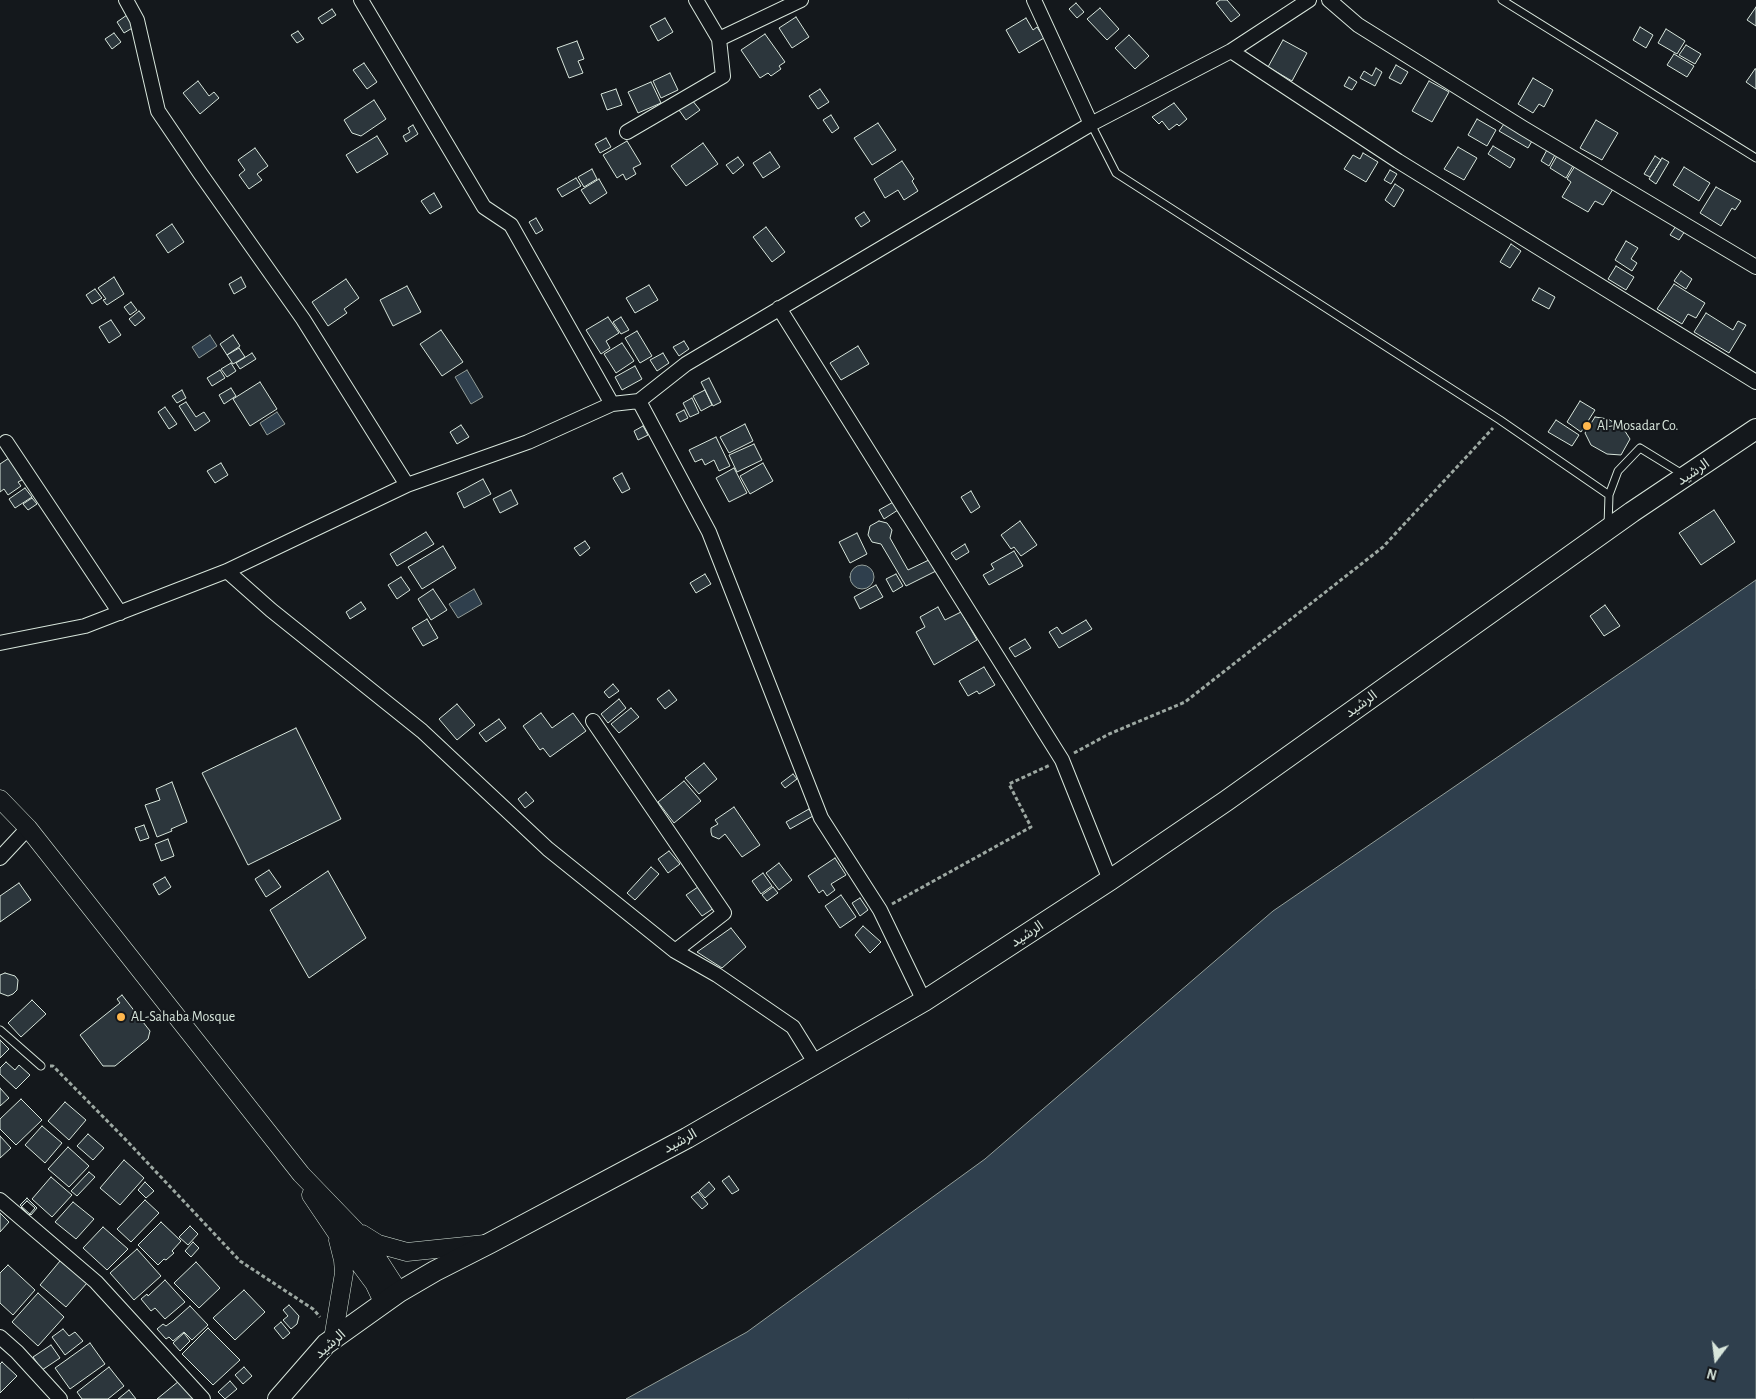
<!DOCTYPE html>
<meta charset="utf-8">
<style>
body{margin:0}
#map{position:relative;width:1756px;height:1399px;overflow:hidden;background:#14181c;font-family:"Alegreya Sans",sans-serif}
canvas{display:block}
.north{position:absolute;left:1691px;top:1334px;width:50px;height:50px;-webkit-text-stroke:4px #14181c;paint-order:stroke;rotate:195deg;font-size:14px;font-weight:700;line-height:20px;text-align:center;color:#d8e6dc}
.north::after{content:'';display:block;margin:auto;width:18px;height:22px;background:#d8e6dc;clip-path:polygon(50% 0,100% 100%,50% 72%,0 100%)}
</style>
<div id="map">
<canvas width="1756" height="1399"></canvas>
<div class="north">N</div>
</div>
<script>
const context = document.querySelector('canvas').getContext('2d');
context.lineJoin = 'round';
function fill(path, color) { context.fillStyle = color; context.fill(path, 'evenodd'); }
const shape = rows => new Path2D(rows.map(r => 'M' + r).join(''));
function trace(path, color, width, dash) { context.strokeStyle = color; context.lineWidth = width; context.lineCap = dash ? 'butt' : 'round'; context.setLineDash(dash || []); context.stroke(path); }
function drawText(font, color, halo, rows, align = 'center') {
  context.font = font + ' "Alegreya Sans","Noto Sans Arabic",sans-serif'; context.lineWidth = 4; context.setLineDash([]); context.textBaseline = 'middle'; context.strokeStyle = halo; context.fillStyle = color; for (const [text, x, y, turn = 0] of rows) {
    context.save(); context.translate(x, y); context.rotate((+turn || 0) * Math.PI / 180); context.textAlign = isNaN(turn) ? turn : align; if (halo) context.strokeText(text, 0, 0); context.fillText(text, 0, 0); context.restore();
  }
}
const water = shape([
 [210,335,217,346,199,358,192,347,210,335],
 [467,370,483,397,471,404,455,377,467,370],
 [277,412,285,424,267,435,260,423,277,412],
 '850 577a12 12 0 1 1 24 0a12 12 0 1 1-24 0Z',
 [1756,580,1756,1399,626,1399,747,1332,985,1159,1273,911,1756,580],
 [474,589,482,604,458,618,449,604,474,589]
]);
fill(water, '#2f3f4d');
trace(water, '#939e99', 1);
const building = shape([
 [1220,0,1227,0,1240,15,1231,22,1216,3,1220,0],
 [1076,3,1084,12,1077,18,1069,9,1076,3],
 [1756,7,1756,26,1747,20,1756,7],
 [1100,8,1119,29,1107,40,1087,19,1100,8],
 [332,9,336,15,322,24,318,18,332,9],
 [127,15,134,27,124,33,117,22,127,15],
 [796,17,809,37,792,48,779,28,796,17],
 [665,18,673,32,658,41,650,26,665,18],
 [1026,18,1033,30,1037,27,1044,38,1019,53,1006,30,1026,18],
 [1640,27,1653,35,1646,48,1633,40,1640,27],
 [1666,29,1685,41,1677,54,1658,43,1666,29],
 [298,31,304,39,297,43,291,35,298,31],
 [114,33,121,42,112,49,105,39,114,33],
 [765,34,785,62,779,66,781,69,771,76,768,73,760,78,741,50,765,34],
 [1129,35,1149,56,1135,69,1115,48,1129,35],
 [1283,40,1307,53,1292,81,1268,67,1283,40],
 [577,41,584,59,578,61,583,73,569,78,557,48,577,41],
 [1686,45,1701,54,1695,64,1679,55,1686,45],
 [1674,54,1694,66,1687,77,1667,65,1674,54],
 [364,63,377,82,367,89,353,70,364,63],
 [1396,65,1408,72,1401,84,1389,78,1396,65],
 [1376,68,1382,72,1375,86,1360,78,1364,71,1372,76,1376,68],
 [1755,69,1756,69,1756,89,1746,82,1755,69],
 [670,73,678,90,661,98,653,81,670,73],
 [1349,77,1357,82,1352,90,1344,86,1349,77],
 [1533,78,1553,90,1544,107,1539,104,1533,113,1518,104,1533,78],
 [198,81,209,96,214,92,219,98,200,114,183,93,198,81],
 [1429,81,1449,92,1432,122,1412,111,1429,81],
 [651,82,661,103,638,113,628,92,651,82],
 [616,89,622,105,607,110,601,94,616,89],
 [820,89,829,102,818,109,809,96,820,89],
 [374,100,386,119,361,136,352,133,344,120,374,100],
 [692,100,700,110,686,120,679,110,692,100],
 [1174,103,1187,119,1179,126,1177,124,1169,130,1162,121,1159,124,1152,117,1174,103],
 [831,115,839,128,832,133,823,120,831,115],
 [1477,119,1496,130,1487,146,1468,135,1477,119],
 [1596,120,1618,133,1602,160,1580,148,1596,120],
 [878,123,896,150,872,165,854,138,878,123],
 [1504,124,1532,141,1528,148,1499,131,1504,124],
 [413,125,418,134,406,142,403,136,410,132,408,128,413,125],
 [377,136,388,154,357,173,346,155,377,136],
 [606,138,611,147,600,153,595,144,606,138],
 [627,141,641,164,633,168,636,174,626,180,623,174,617,178,603,155,627,141],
 [703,143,718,164,686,186,671,166,703,143],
 [1493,146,1515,159,1510,168,1488,154,1493,146],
 [1458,147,1477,158,1464,180,1444,169,1458,147],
 [255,148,268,166,257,174,262,180,249,189,239,175,245,170,238,160,255,148],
 [1548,148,1556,153,1549,166,1541,161,1548,148],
 [770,152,780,167,763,178,753,163,770,152],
 [1363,153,1378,162,1366,182,1344,169,1353,155,1360,159,1363,153],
 [1558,154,1574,164,1566,178,1550,168,1558,154],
 [1655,156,1661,160,1650,177,1644,174,1655,156],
 [738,157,744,165,733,174,726,165,738,157],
 [1662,158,1669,162,1656,184,1649,179,1662,158],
 [902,161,914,179,912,181,918,191,904,200,898,190,885,198,874,179,902,161],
 [1575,166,1613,189,1603,205,1595,201,1588,212,1562,197,1571,182,1567,179,1575,166],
 [1684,167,1710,183,1699,201,1673,185,1684,167],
 [592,169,597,179,584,187,578,177,592,169],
 [1390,170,1397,174,1391,184,1384,180,1390,170],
 [576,178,581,186,562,197,557,189,576,178],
 [599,179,607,193,590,204,581,190,599,179],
 [1395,184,1404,190,1394,207,1385,200,1395,184],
 [1716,187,1741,201,1735,210,1732,208,1721,226,1700,213,1716,187],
 [434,193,442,207,430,214,421,201,434,193],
 [864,212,870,221,861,227,855,218,864,212],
 [536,218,543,230,536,234,529,222,536,218],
 [172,224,184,242,168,253,156,235,172,224],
 [1676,226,1685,231,1679,240,1670,235,1676,226],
 [766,227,785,252,772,262,753,237,766,227],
 [1626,241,1638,248,1631,259,1637,263,1632,271,1615,260,1626,241],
 [1511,244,1521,251,1510,268,1500,262,1511,244],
 [1616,266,1634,277,1626,290,1608,279,1616,266],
 [1681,271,1692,279,1686,289,1674,281,1681,271],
 [114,277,124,294,107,305,103,300,106,299,98,288,114,277],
 [241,277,246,287,234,294,229,284,241,277],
 [346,279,359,298,344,309,347,313,328,326,312,302,346,279],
 [1674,284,1705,303,1696,318,1688,314,1682,324,1657,309,1674,284],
 [649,285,658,300,635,313,626,298,649,285],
 [407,286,421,312,393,326,380,300,407,286],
 [1539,288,1555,297,1549,309,1532,300,1539,288],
 [95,289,102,298,92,304,86,295,95,289],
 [131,302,137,310,130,315,124,307,131,302],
 [139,311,145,318,135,326,129,319,139,311],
 [1706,313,1733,330,1738,321,1746,325,1729,353,1694,332,1706,313],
 [608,317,619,333,606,341,610,348,601,354,586,330,608,317],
 [621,317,629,330,621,334,613,322,621,317],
 [111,320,121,335,109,343,99,327,111,320],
 [441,330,463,362,442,376,420,344,441,330],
 [637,331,652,356,640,363,625,338,637,331],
 [233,335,240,346,227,355,220,344,233,335],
 [684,341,689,349,679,356,673,347,684,341],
 [622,343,634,361,616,373,604,354,622,343],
 [858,346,869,364,841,380,830,363,858,346],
 [239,348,245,357,233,364,227,355,239,348],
 [252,353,256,359,240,369,236,363,252,353],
 [663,353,669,363,657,371,650,360,663,353],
 [231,363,236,371,227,377,221,369,231,363],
 [635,366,642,379,622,390,615,377,635,366],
 [220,370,225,378,212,386,207,378,220,370],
 [709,378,721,402,713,406,701,382,709,378],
 [260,382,277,409,250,426,233,399,260,382],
 [231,388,236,396,224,404,219,395,231,388],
 [182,390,186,398,177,403,172,396,182,390],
 [705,390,712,405,701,411,693,396,705,390],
 [692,398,699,413,690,417,683,403,692,398],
 [1580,401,1595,410,1581,432,1567,422,1580,401],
 [186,402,196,417,204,412,210,421,195,431,179,406,186,402],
 [165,407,177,424,169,429,158,412,165,407],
 [684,410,688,418,680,422,676,414,684,410],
 [1595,417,1608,419,1623,428,1630,439,1621,455,1607,454,1591,445,1585,433,1595,417],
 [1556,420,1579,435,1572,446,1548,432,1556,420],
 [745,424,753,441,729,453,720,437,745,424],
 [461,425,469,437,457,444,450,432,461,425],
 [643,426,648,435,638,440,634,431,643,426],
 [716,437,730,466,719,471,714,460,705,465,702,459,695,462,689,450,716,437],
 [754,444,762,460,737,472,729,455,754,444],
 [12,456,21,470,18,473,22,480,18,482,21,486,8,495,4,489,0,492,0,464,12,456],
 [221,463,228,475,215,483,207,471,221,463],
 [763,463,773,481,750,494,740,476,763,463],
 [734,468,747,493,729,502,716,478,734,468],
 [622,473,630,489,622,493,613,478,622,473],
 [483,479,491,494,464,508,457,493,483,479],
 [25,488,32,497,15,508,9,499,25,488],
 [511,490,518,504,500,513,493,499,511,490],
 [971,491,980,507,971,513,961,497,971,491],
 [32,498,37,504,28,510,23,504,32,498],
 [897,500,901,508,884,519,879,510,897,500],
 [1714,510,1735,542,1701,565,1679,533,1714,510],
 [879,521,887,523,892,530,890,538,908,570,933,558,940,569,906,586,881,544,872,542,868,535,870,526,879,521],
 [1020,521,1037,545,1021,556,1014,547,1011,549,1001,535,1020,521],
 [426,532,434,544,397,566,390,554,426,532],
 [857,533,867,554,850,563,839,542,857,533],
 [585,541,590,548,580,556,574,548,585,541],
 [965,544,969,552,956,560,951,553,965,544],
 [443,546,456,568,422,589,408,567,443,546],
 [1014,551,1023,566,989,585,983,575,994,569,991,564,1014,551],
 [705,574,711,584,696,593,690,583,705,574],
 [896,574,903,586,893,592,886,579,896,574],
 [401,577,410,590,397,599,388,585,401,577],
 [876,585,883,597,860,609,854,597,876,585],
 [433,589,447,610,431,620,418,599,433,589],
 [361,602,366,609,350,619,346,612,361,602],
 [1605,605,1620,626,1604,636,1590,616,1605,605],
 [938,607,945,620,961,612,977,640,934,665,916,632,925,627,920,617,938,607],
 [427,619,438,638,423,646,412,628,427,619],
 [1086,620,1092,629,1059,648,1049,632,1057,627,1062,634,1086,620],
 [1025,639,1031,648,1015,657,1009,648,1025,639],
 [984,667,995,685,979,694,977,691,968,696,959,681,984,667],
 [613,684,619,691,609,698,604,692,613,684],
 [669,690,677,700,665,709,657,699,669,690],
 [619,699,626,708,608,723,601,714,619,699],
 [457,704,475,725,457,740,439,719,457,704],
 [631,708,639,717,619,733,611,724,631,708],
 [541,713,552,728,573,713,586,731,550,757,543,748,540,750,523,726,541,713],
 [499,719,506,728,486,742,479,733,499,719],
 [296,728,341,819,248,865,202,773,296,728],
 [704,763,717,779,699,794,685,778,704,763],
 [793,774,797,779,785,788,781,783,793,774],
 [684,781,701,801,674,823,658,802,684,781],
 [172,782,187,822,171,829,172,831,157,837,145,805,160,800,156,789,172,782],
 [526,792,534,801,525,808,518,799,526,792],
 [734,807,760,845,742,857,725,834,719,839,712,836,711,832,711,828,718,824,715,820,734,807],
 [809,809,813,816,790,829,786,822,809,809],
 [144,825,149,838,140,841,135,828,144,825],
 [168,839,174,856,161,861,155,844,168,839],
 [669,851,680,864,668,873,658,859,669,851],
 [835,858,846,875,831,884,835,890,827,896,823,890,819,893,808,876,835,858],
 [779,863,792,880,779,890,766,873,779,863],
 [651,867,659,874,635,900,627,893,651,867],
 [269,870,281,887,266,897,255,879,269,870],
 [328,871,366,938,309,978,270,910,328,871],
 [763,873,772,886,761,894,752,881,763,873],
 [165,877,171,887,159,895,153,884,165,877],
 [19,883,31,900,0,922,0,896,19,883],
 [698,887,714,908,702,916,686,895,698,887],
 [773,887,778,893,767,901,762,895,773,887],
 [841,895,856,917,840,928,825,906,841,895],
 [860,898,868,910,860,916,852,903,860,898],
 [863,926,881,942,870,953,855,935,863,926],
 [731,928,746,947,722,968,697,952,731,928],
 [5,973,15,976,18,980,17,990,13,994,8,996,0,993,0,975,5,973],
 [122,995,150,1031,148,1039,115,1066,103,1066,80,1035,120,1003,117,999,122,995],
 [32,1000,46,1014,21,1037,8,1023,32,1000],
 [0,1040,9,1049,0,1058,0,1040],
 [6,1062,15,1070,19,1065,30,1075,16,1089,0,1074,0,1068,6,1062],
 [0,1088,9,1098,0,1106,0,1088],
 [21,1099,42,1120,16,1145,0,1129,0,1119,21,1099],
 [65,1102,86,1120,69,1140,48,1121,65,1102],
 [42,1126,62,1143,45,1163,25,1145,42,1126],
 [88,1134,104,1148,93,1160,77,1146,88,1134],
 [0,1136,11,1148,0,1158,0,1136],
 [68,1147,89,1166,69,1187,48,1169,68,1147],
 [124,1160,144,1178,120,1205,100,1188,124,1160],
 [89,1172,95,1177,77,1196,71,1191,89,1172],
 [729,1176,739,1190,732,1194,722,1181,729,1176],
 [51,1177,72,1195,52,1217,32,1199,51,1177],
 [145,1182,154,1191,146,1198,138,1190,145,1182],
 [709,1182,715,1189,705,1198,699,1191,709,1182],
 [698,1192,708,1204,702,1209,691,1197,698,1192],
 [27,1198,37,1208,31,1215,20,1205,27,1198],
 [145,1200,159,1213,131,1242,117,1229,145,1200],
 [27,1201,35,1208,29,1215,21,1207,27,1201],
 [73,1202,94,1219,76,1239,55,1222,73,1202],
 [0,1213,9,1222,0,1232,0,1213],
 [161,1222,181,1241,172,1251,174,1253,166,1260,164,1259,158,1265,138,1245,161,1222],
 [190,1226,198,1234,188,1245,179,1237,190,1226],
 [103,1227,128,1249,107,1270,83,1248,103,1227],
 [193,1242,199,1248,191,1257,185,1251,193,1242],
 [137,1249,161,1276,134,1300,110,1273,137,1249],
 [60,1261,87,1283,66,1307,40,1285,60,1261],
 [196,1262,220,1288,199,1308,174,1283,196,1262],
 [8,1265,35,1290,13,1315,0,1303,0,1273,8,1265],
 [165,1280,185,1302,165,1319,155,1308,151,1311,141,1299,147,1294,148,1296,165,1280],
 [244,1290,265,1312,235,1340,213,1318,244,1290],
 [38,1293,64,1317,38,1346,12,1322,38,1293],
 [289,1305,299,1316,297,1324,291,1329,283,1320,288,1316,283,1310,289,1305],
 [190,1306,208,1325,192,1340,184,1332,173,1341,169,1337,166,1339,157,1329,163,1324,166,1326,173,1321,190,1306],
 [281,1322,290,1333,283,1339,274,1328,281,1322],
 [208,1328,240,1360,213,1385,182,1354,208,1328],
 [63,1329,69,1336,75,1332,83,1341,65,1355,52,1337,63,1329],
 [184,1333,190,1341,180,1351,173,1343,184,1333],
 [90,1343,105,1364,70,1389,55,1368,90,1343],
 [51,1345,60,1358,42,1370,33,1357,51,1345],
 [2,1362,17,1376,0,1393,0,1364,2,1362],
 [109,1367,124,1386,108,1399,82,1399,77,1392,109,1367],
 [244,1367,252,1376,243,1384,235,1375,244,1367],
 [179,1381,194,1399,157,1399,179,1381],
 [230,1381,237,1389,225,1399,218,1392,230,1381],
 [129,1390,136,1399,118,1399,129,1390]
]);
fill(building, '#2c363c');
trace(building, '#d8e6dc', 1);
const service = shape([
 [1502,0,1756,158],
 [1091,124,1116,173,1500,420,1609,495],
 [1608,526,1609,495,1618,471,1640,448,1684,475],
 [0,1030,41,1066]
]);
const minor = shape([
 [126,0,137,20,158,111,200,173,303,319,407,485],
 [361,0,484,207,511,225,612,404],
 [696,0,719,39],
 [1034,0,1091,124],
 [1329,0,1358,25,1523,128,1756,267],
 [1231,51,1398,161,1756,382],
 [627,132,723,76,719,39,801,0],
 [779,308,1062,760,1110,880],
 [639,401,709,532,821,818,880,910,924,1001],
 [6,442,120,613],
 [227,571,271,610,422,731,548,849,675,951,717,975,793,1027,816,1064],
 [0,643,85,626,227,571,407,485,528,442,612,404,639,401,686,364,1091,124,1231,51,1309,0],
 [593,721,724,913,675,951],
 [0,858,28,828],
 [0,1200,96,1282,203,1399],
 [0,1337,17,1352,60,1399]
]);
const tertiary = shape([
 [0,799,28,828,301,1174,355,1230,379,1261,399,1292],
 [311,1195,336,1232,374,1283,383,1302],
 [362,1234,378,1244,407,1252,485,1244],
 [333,1339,344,1273,343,1260,338,1240]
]);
const secondary = shape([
 [278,1399,326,1344,399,1292,435,1271,490,1243,687,1138,924,1001,1110,880,1226,801,1632,512,1756,429]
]);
trace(service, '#d8e6dc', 9);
trace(minor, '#d8e6dc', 16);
trace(tertiary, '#d8e6dc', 19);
trace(secondary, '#d8e6dc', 22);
trace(shape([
 [1074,753,1109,734,1185,702,1383,547,1493,428],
 [892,904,1031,827,1009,784,1050,765],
 [50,1066,53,1066,127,1141,240,1261,313,1309,320,1317]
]), '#9da8a2', 3, [4, 2.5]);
trace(service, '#14181c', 7);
trace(minor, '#14181c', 14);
trace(tertiary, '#14181c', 18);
trace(secondary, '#14181c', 20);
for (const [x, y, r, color] of [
 [1587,426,5,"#ffb74d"],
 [121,1017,5,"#ffb74d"]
]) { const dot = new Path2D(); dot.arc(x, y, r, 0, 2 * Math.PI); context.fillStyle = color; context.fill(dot); trace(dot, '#14181c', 2); }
drawText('14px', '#d8e6dc', '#14181c', [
 ["Al-Mosadar Co.",1597,426],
 ["AL-Sahaba Mosque",131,1017]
], 'left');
drawText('14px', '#d8e6dc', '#14181c', [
 ["الرشيد",1693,472,-34],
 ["الرشيد",1361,704,-36],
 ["الرشيد",1027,934,-33],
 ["الرشيد",680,1141,-29],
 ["الرشيد",330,1344,-41]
]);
</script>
